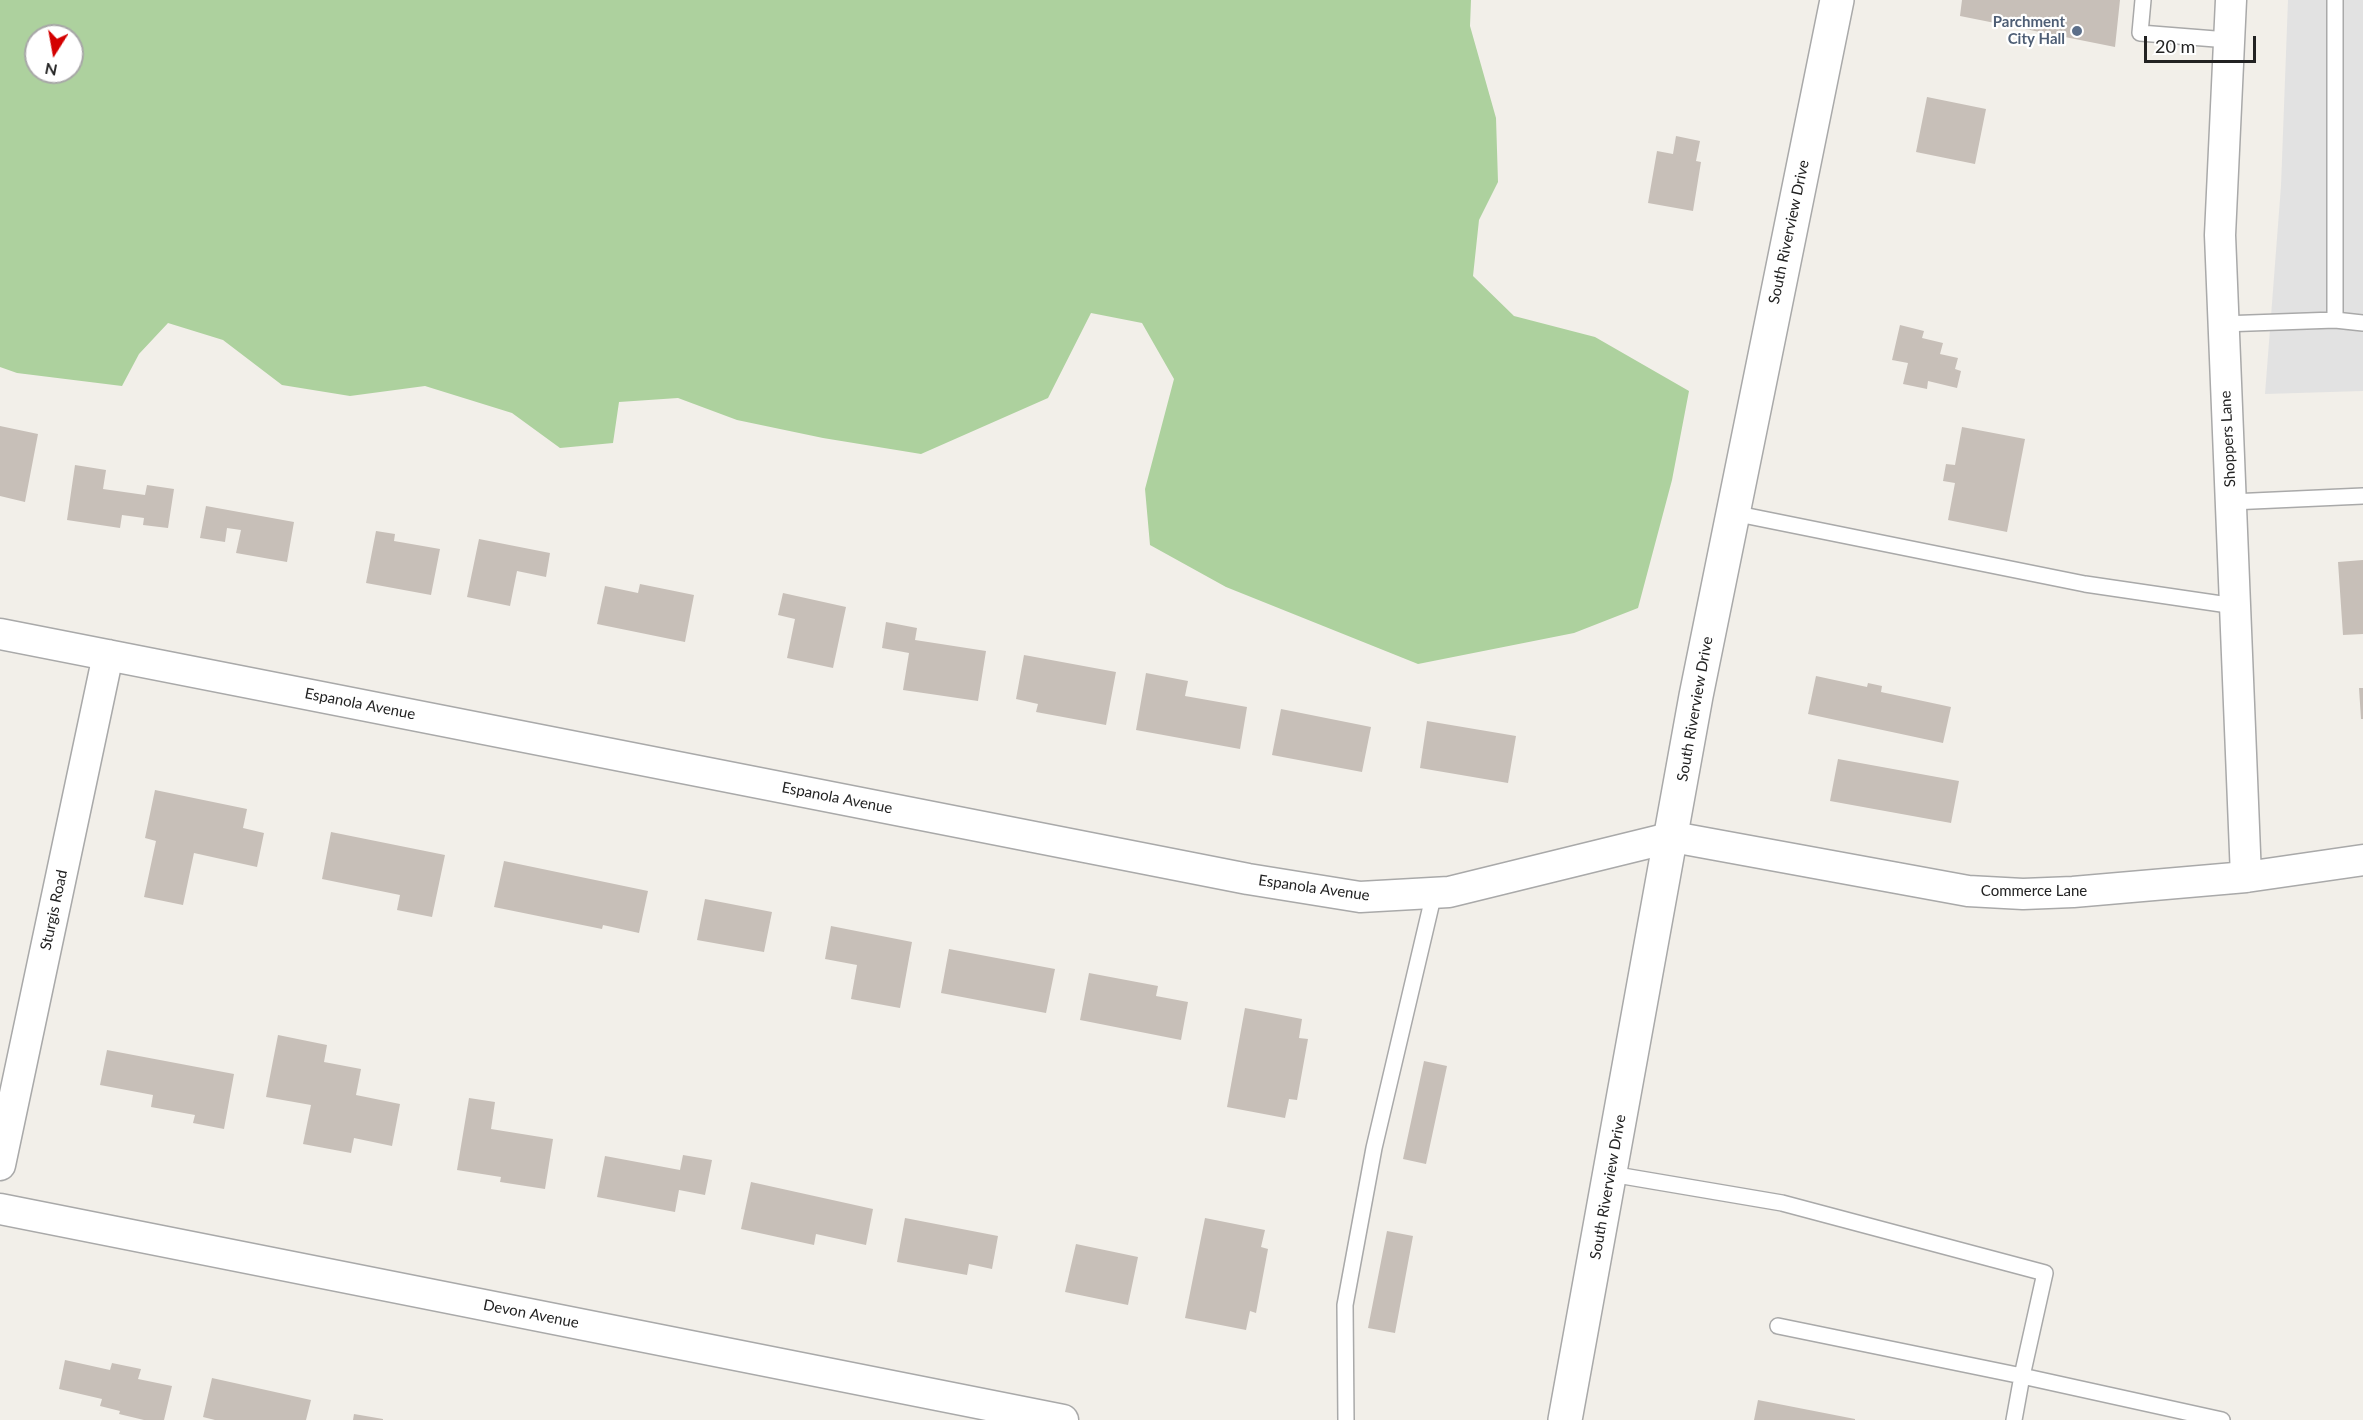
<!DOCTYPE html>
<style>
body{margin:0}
#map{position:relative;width:2363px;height:1420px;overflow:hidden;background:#f2efe9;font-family:Lato,sans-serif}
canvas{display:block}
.north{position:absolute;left:24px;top:24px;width:60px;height:60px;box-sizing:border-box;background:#fff;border:2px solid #a7a7a7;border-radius:50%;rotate:191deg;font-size:16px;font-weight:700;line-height:24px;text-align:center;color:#222}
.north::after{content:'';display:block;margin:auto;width:21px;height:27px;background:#d40000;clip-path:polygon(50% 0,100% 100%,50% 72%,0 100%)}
.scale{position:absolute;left:2144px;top:36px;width:112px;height:27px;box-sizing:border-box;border:3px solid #222;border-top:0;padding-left:8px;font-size:18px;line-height:21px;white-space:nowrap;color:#222;-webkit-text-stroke:4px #fff;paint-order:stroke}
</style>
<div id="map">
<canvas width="2363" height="1420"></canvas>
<div class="north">N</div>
<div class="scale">20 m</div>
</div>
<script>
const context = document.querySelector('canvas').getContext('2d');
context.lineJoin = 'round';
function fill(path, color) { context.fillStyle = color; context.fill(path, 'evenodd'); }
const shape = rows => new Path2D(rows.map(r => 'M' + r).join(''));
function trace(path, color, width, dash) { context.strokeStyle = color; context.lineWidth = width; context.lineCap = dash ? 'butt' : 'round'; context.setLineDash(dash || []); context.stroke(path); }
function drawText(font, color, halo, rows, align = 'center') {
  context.font = font + ' Lato,sans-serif'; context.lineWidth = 4.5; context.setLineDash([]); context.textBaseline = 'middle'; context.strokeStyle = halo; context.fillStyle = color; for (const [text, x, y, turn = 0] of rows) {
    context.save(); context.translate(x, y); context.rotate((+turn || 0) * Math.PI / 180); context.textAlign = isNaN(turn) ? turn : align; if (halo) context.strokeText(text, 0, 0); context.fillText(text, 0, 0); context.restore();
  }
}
fill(shape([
 [0,0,1471,0,1470,26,1496,118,1498,182,1479,220,1473,276,1514,316,1595,337,1689,391,1672,480,1638,608,1574,633,1418,664,1226,587,1150,545,1145,489,1174,379,1142,323,1091,313,1048,398,921,454,823,438,737,420,678,398,619,402,613,443,560,448,512,413,425,386,350,396,282,385,223,340,168,323,139,354,122,386,17,373,0,367],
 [36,36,72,36,72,72,36,72]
]), '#add19e');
fill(shape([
 [2288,0,2363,0,2363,391,2265,394,2281,186]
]), '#e2e2e2');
fill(shape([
 [1962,0,2120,0,2115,47,1960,16],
 [1927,97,1986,109,1975,164,1916,152],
 [1676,136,1700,141,1696,161,1701,162,1693,211,1648,203,1657,151,1673,154],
 [1900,325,1924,331,1922,338,1943,343,1940,354,1958,358,1955,369,1961,371,1957,388,1928,381,1927,389,1903,384,1908,363,1892,360],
 [0,426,38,434,25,502,0,496],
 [1962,427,2025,439,2007,532,1948,520,1955,483,1943,481,1946,464,1955,465],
 [75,465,106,470,103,489,145,495,147,485,174,489,168,528,143,525,144,518,122,515,120,528,67,520],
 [206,506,294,522,287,562,236,553,241,530,227,528,225,542,200,538],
 [376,531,395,534,394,541,440,549,431,595,366,583],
 [479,539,550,553,546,577,517,571,510,606,467,597],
 [2363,560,2363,634,2343,635,2338,562],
 [640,584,694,595,685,642,597,624,605,586,638,593],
 [783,593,846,607,833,668,787,658,795,619,778,615],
 [886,622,917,628,915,640,986,651,978,701,903,690,909,653,882,648],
 [1024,655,1116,672,1106,725,1036,712,1038,704,1016,699],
 [1146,673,1188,681,1185,696,1247,707,1240,749,1136,730],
 [1816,676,1867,687,1868,683,1882,686,1881,692,1951,707,1943,743,1808,714],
 [2359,688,2363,688,2363,719,2361,719],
 [1281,709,1371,727,1362,772,1272,755],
 [1427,721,1516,736,1508,783,1420,768],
 [1838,759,1959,781,1951,823,1830,801],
 [155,790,247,809,243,828,264,833,257,867,194,853,183,905,144,897,156,841,145,838],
 [331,832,445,855,432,917,397,910,400,895,322,879],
 [504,861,648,891,639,933,603,925,602,929,494,907],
 [705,899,772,912,764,952,697,940],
 [831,926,912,942,900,1008,851,999,857,965,825,959],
 [949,949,1055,969,1046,1013,941,993],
 [1089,973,1158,986,1156,996,1188,1002,1181,1040,1080,1020],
 [1245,1008,1302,1019,1299,1038,1308,1039,1297,1100,1289,1099,1285,1118,1227,1107],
 [278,1035,327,1045,324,1062,361,1069,356,1095,400,1104,392,1146,354,1138,351,1153,303,1144,311,1105,266,1097],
 [107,1050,234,1074,224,1129,193,1123,195,1115,151,1107,153,1095,100,1085],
 [1424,1061,1447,1066,1426,1164,1403,1159],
 [469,1098,495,1102,491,1129,553,1139,545,1189,500,1182,501,1177,457,1170],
 [683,1155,712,1160,705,1195,679,1190,675,1212,597,1197,605,1156,680,1170],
 [751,1182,873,1209,866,1245,816,1234,814,1245,741,1229],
 [905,1218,998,1236,992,1269,969,1264,967,1275,897,1262],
 [1205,1218,1265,1230,1261,1247,1268,1249,1256,1313,1250,1311,1246,1330,1185,1318],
 [1387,1231,1413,1236,1395,1333,1368,1328],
 [1076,1244,1138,1257,1128,1305,1065,1292],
 [65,1360,110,1370,112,1363,141,1369,138,1379,172,1386,164,1420,144,1420,119,1414,120,1411,100,1406,102,1399,59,1389],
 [212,1378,311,1400,306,1420,215,1420,203,1417],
 [1758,1400,1855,1419,1855,1420,1754,1420],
 [354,1414,383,1419,383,1420,353,1420]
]), '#c7bfb8');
const service = shape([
 [2143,0,2140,33,2228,40],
 [2335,0,2335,320],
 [2222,324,2335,320,2363,323],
 [2231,502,2363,496],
 [1733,513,2085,584,2235,606],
 [1611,1174,1782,1203,2045,1273,2022,1376,2222,1420],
 [1778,1326,2022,1376,2014,1420],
 [1346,1420,1345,1305,1374,1148,1434,893]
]);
const minor = shape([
 [2231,0,2220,235,2246,877],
 [0,634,1248,879,1360,897,1449,892,1673,837,1968,891,2023,894,2073,892,2246,877,2363,860],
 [0,1165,108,655],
 [0,1209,1063,1420]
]);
const tertiary = shape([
 [1565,1420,1696,696,1837,0]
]);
trace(service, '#a9a9a9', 18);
trace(minor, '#a9a9a9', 33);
trace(tertiary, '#a9a9a9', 36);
trace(service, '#fff', 15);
trace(minor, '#fff', 30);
trace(tertiary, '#fff', 33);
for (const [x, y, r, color] of [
 [2077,31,6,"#5c6f8a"]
]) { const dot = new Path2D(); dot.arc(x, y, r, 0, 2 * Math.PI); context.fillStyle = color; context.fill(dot); trace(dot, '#fff', 2); }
drawText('bold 15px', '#4e5e75', '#fff', [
 ["Parchment",2065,22],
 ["City Hall",2065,39]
], 'right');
drawText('15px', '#222', '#fff', [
 ["South Riverview Drive",1789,232,-78],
 ["Shoppers Lane",2228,439,-93],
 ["Espanola Avenue",360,704,11],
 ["South Riverview Drive",1695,709,-80],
 ["Espanola Avenue",837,798,11],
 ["Espanola Avenue",1314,888,8],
 ["Commerce Lane",2034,891],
 ["Sturgis Road",54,910,-78],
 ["South Riverview Drive",1608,1187,-80],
 ["Devon Avenue",531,1314,11]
]);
</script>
